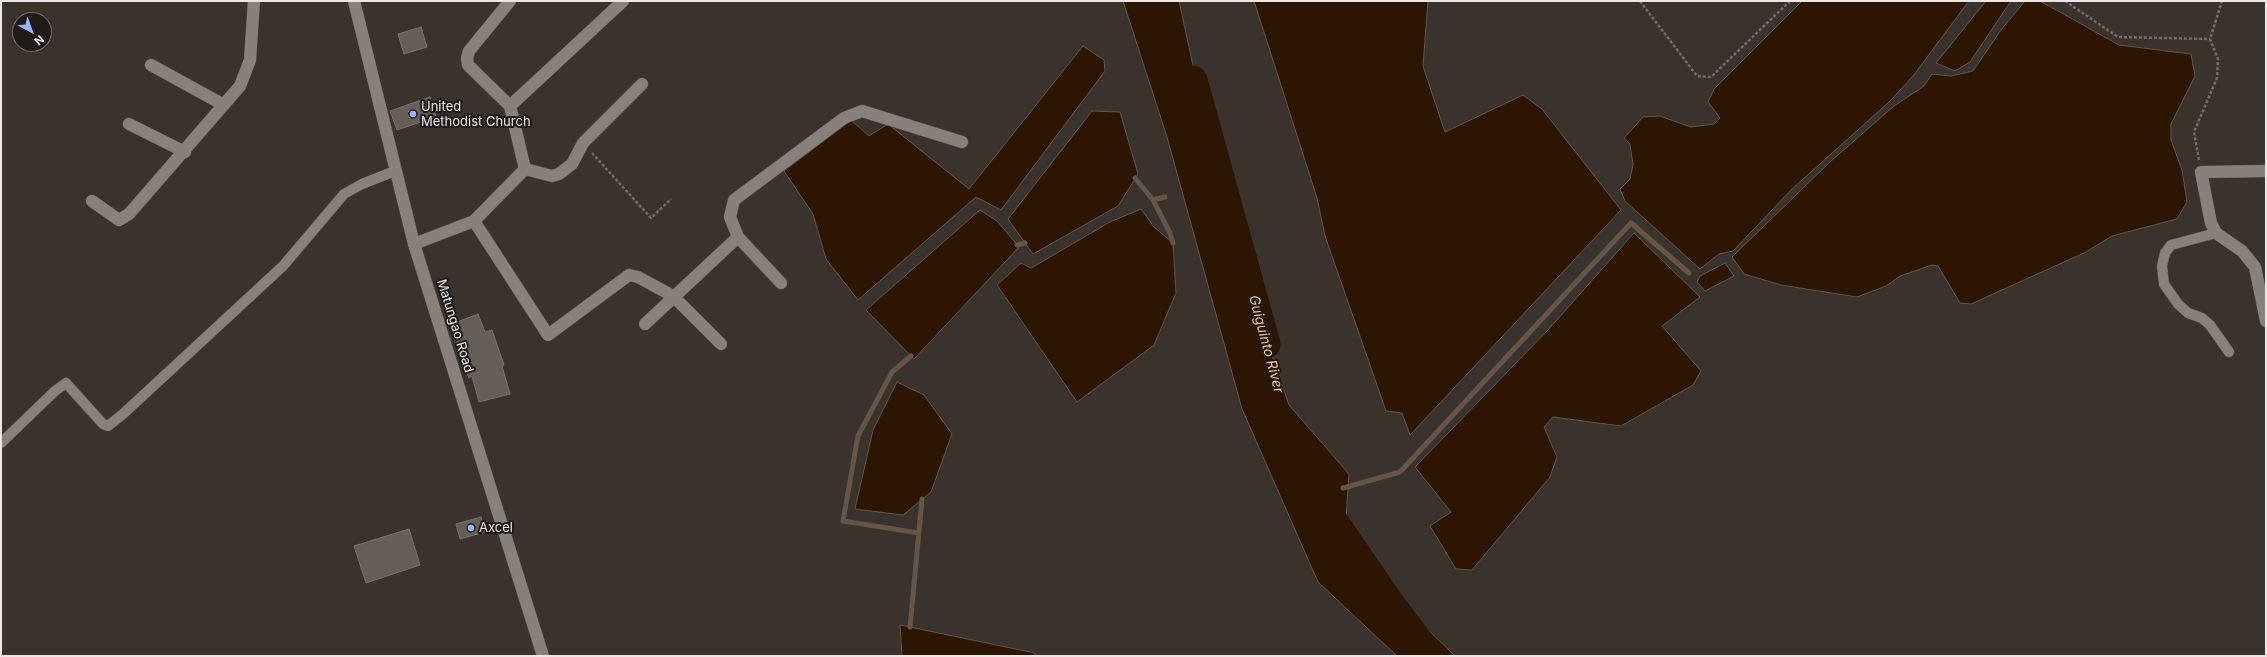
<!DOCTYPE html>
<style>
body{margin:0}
#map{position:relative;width:2267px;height:657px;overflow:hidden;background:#39322d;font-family:Inter,sans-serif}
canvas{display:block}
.frame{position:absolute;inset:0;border:2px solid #ebe7e4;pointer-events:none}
.north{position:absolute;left:12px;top:12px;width:40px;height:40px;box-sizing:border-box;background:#1e1b18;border:1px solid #706d6a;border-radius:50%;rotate:139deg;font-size:11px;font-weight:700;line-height:16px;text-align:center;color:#ebe7e4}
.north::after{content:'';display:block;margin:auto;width:14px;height:18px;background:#9ab5fd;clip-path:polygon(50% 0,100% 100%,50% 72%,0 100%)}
</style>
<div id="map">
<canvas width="2267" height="657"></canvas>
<div class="frame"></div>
<div class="north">N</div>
</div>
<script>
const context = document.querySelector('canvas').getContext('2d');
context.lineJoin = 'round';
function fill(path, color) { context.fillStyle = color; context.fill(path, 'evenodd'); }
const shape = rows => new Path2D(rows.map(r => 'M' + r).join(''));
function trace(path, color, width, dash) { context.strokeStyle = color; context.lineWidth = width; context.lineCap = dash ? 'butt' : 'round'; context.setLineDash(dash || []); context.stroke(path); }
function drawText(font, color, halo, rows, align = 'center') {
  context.font = font + ' Inter,sans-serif'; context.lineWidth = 4; context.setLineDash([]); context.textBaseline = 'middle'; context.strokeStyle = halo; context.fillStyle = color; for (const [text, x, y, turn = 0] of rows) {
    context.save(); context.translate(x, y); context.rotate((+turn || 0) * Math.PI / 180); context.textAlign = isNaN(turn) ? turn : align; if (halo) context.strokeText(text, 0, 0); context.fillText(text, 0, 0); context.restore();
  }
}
const water = shape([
 [1123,1,1179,1,1229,230,1289,405,1349,474,1344,548,1455,656,1397,656,1318,582,1242,409,1167,137,1123,1],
 [1254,1,1428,1,1423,66,1445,132,1523,95,1542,109,1621,210,1410,435,1402,413,1386,411,1325,236,1317,198,1254,1],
 [1802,1,1969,1,1913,76,1889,102,1792,189,1733,251,1719,254,1700,269,1625,201,1620,189,1630,179,1633,165,1630,144,1624,138,1643,117,1660,116,1691,127,1714,124,1720,118,1708,102,1714,89,1802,1],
 [1986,1,2011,1,1970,62,1955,71,1936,63,1986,1],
 [2025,1,2040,1,2119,45,2191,54,2195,76,2171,124,2171,140,2182,170,2187,202,2177,219,2112,236,2086,252,1971,304,1960,303,1938,266,1932,265,1900,276,1886,286,1857,297,1781,285,1744,274,1732,257,1831,161,1894,106,1924,86,1932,74,1951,76,1973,71,2001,30,2025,1],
 [1083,46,1104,60,1105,71,1001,210,976,197,858,300,826,259,813,214,784,171,851,120,869,136,888,124,969,189,1083,46],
 [1092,111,1120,112,1138,174,1118,206,1033,254,1008,219,1092,111],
 [1141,209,1154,227,1173,243,1176,293,1154,345,1077,402,997,285,1021,263,1031,268,1110,222,1141,209],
 [980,210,997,221,1019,247,914,359,866,310,980,210],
 [1634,233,1700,297,1662,326,1701,371,1693,385,1621,426,1553,417,1544,427,1557,457,1550,477,1472,570,1456,569,1430,526,1451,512,1415,467,1548,330,1634,233],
 [1725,263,1734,276,1705,291,1697,282,1700,276,1725,263],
 [897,382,924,395,952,434,931,492,903,515,855,509,873,430,897,382],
 [900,625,1035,653,1035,656,902,656,900,625]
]);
fill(water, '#2c1601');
trace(water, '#655545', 1);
trace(shape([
 [1135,178,1153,200,1170,233,1173,243],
 [1153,200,1165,197],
 [1017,245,1025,243],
 [911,356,892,372,858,436,843,521,919,533],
 [1343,488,1400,472,1631,223,1689,273],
 [910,627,922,499]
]), '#655545', 5);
trace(shape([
 [1193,80,1266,344],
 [1322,504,1389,602,1430,656]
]), '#2c1601', 29);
const building = shape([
 [421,27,427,47,404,54,398,34,421,27],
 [430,97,436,117,397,130,390,111,430,97],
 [478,314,485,332,492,330,504,365,502,366,510,394,479,402,472,376,469,378,456,342,458,342,452,324,478,314],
 [481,517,485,532,460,539,456,524,481,517],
 [409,529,420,565,366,583,354,546,409,529]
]);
fill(building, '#655e58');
trace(building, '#79726c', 1);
const lane = shape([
 [2216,233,2171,245,2165,253,2162,266,2164,284,2178,304,2188,313,2202,318,2210,325,2229,352],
 [1,443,55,391,66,383,103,424,108,426,123,414,283,266,344,194,362,184,395,171]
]);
const street = shape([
 [151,65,224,105],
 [510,106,623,1],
 [129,124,185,152],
 [525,169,552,176,559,174,572,164,583,143,642,84],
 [2266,171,2201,172,2211,223,2216,233,2242,251,2255,267,2266,321],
 [92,201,119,220,129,214,240,86,250,60,254,1],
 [474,221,548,335,629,275,638,277,673,296,721,344],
 [738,237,730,217,734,200,844,118,862,111,962,142],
 [414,244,474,221,525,169,510,106,468,65,467,58,469,51,510,1],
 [645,324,738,237,781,283]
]);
const secondary = shape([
 [354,1,414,244,543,656]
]);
trace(lane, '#554f4b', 11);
trace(street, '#554f4b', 13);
trace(secondary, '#554f4b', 13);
trace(shape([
 [1640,1,1697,76,1711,77,1790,1],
 [2065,1,2118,37,2210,39],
 [592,153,651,218,671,199],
 [2199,160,2194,132,2217,78,2218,59,2210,39,2222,1]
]), '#746e6a', 2.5, [3, 2]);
trace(lane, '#88817b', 10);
trace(street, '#88817b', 12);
trace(secondary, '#88817b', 12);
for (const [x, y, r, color] of [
 [413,114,4,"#9ab5fd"],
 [471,528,4,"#9ab5fd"]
]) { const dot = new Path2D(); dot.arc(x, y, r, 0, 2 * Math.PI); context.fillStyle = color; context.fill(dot); trace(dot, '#1e1b18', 1.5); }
drawText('13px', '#ebe7e4', '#1e1b18', [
 ["United",421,107],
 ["Methodist Church",421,122],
 ["Axcel",479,528]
], 'left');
drawText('13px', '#ebe7e4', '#1e1b18', [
 ["Matungao Road",455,326,73]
]);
drawText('italic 14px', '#fdc492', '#1e1b18', [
 ["Guiguinto River",1266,344,75]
]);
</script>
